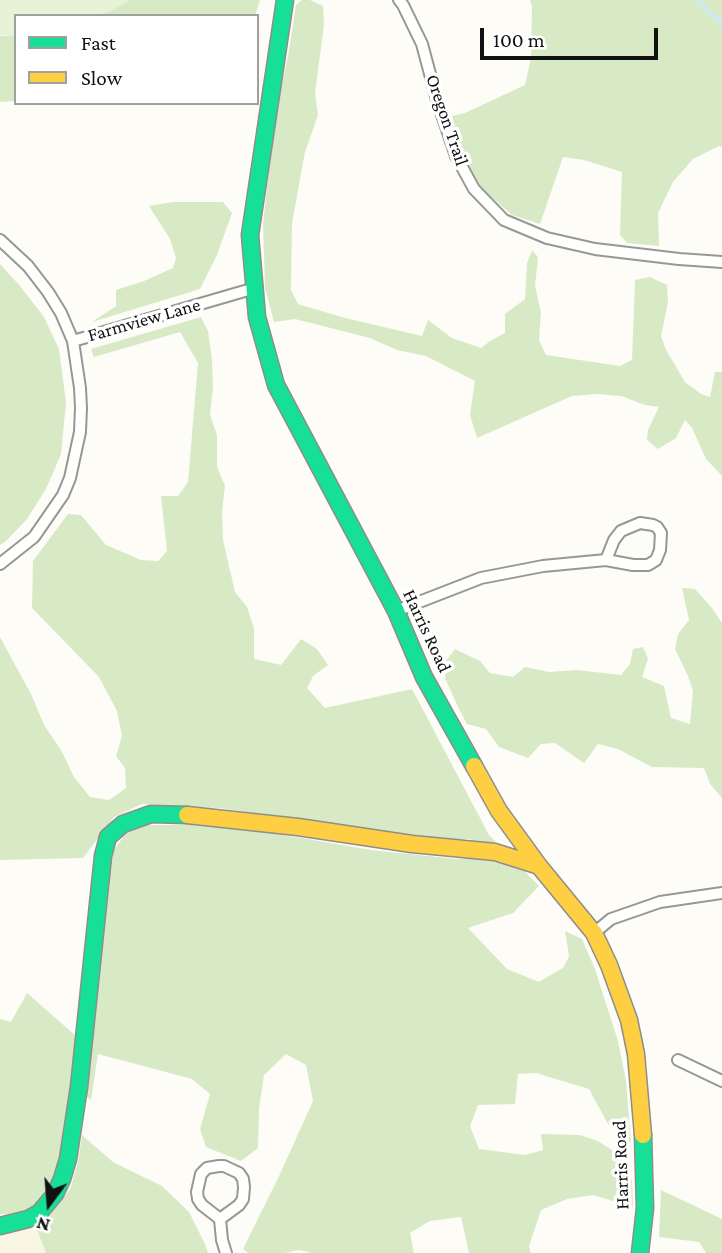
<!DOCTYPE html>
<style>
body{margin:0}
#map{position:relative;width:722px;height:1253px;overflow:hidden;background:#fdfcf7;font-family:"Crimson Pro",serif}
canvas{display:block}
.legend{position:absolute;left:14px;top:14px;width:245px;height:91px;box-sizing:border-box;background:#fff;border:2px solid #a0a0a0;margin:0;padding:9px 12px;list-style:none;font-size:21px;color:#111}
.legend li{display:flex;align-items:center;gap:14px;height:35px}
.legend b{width:35px;border:2px solid #a0a0a0}
.north{position:absolute;left:14px;top:1169px;width:70px;height:70px;-webkit-text-stroke:5px #fff;paint-order:stroke;rotate:196deg;font-size:19px;font-weight:700;line-height:28px;text-align:center;color:#111}
.north::after{content:'';display:block;margin:auto;width:24px;height:32px;background:#111;clip-path:polygon(50% 0,100% 100%,50% 72%,0 100%)}
.scale{position:absolute;left:480px;top:28px;width:178px;height:32px;box-sizing:border-box;border:4px solid #111;border-top:0;padding-left:9px;font-size:21px;line-height:24px;white-space:nowrap;color:#111;-webkit-text-stroke:5px #fff;paint-order:stroke}
</style>
<div id="map">
<canvas width="722" height="1253"></canvas>
<ul class="legend">
<li><b style="height:9px;background:#16e098"></b>Fast</li>
<li><b style="height:9px;background:#ffcf43"></b>Slow</li>
</ul>
<div class="north">N</div>
<div class="scale">100 m</div>
</div>
<script>
const context = document.querySelector('canvas').getContext('2d');
context.lineJoin = 'round';
function fill(path, color) { context.fillStyle = color; context.fill(path, 'evenodd'); }
const shape = rows => new Path2D(rows.map(r => 'M' + r).join(''));
function trace(path, color, width, dash) { context.strokeStyle = color; context.lineWidth = width; context.lineCap = dash ? 'butt' : 'round'; context.setLineDash(dash || []); context.stroke(path); }
function drawText(font, color, halo, rows, align = 'center') {
  context.font = font + ' "Crimson Pro",serif'; context.lineWidth = 7; context.setLineDash([]); context.textBaseline = 'middle'; context.strokeStyle = halo; context.fillStyle = color; for (const [text, x, y, turn = 0] of rows) {
    context.save(); context.translate(x, y); context.rotate((+turn || 0) * Math.PI / 180); context.textAlign = isNaN(turn) ? turn : align; if (halo) context.strokeText(text, 0, 0); context.fillText(text, 0, 0); context.restore();
  }
}
fill(shape([
 [65,1130,82,1135,78,1162,70,1190,37,1229,46,1253,0,1253,0,1214,11,1214]
]), '#f9f7e4');
fill(shape([
 [0,0,130,0,108,12,95,16,16,16,16,35,0,35]
]), '#e7f3d7');
fill(shape([
 [130,0,260,0,255,16,95,16,108,12],
 [302,0,310,0,323,6,324,25,315,93,318,115,305,152,292,223,291,290,298,304,345,318,422,336,428,320,452,338,481,348,490,341,505,333,505,314,525,299,527,263,532,250,538,257,535,286,541,312,539,340,546,355,620,366,632,360,635,280,650,277,667,285,668,302,661,336,666,350,685,382,701,394,710,397,715,372,722,372,722,476,706,459,692,428,685,420,676,438,658,449,647,440,648,430,659,407,645,405,621,396,597,394,572,396,477,438,470,415,475,381,426,356,397,350,370,338,295,319,274,322,265,288,263,224,275,115,288,56,296,5],
 [530,0,722,0,722,147,719,146,693,159,673,182,658,213,659,246,627,243,620,235,622,172,584,160,563,157,540,224,512,215,480,187,464,157,452,116,465,113,525,85,531,58,532,6],
 [16,35,16,101,0,102,0,36],
 [173,202,223,202,232,213,217,255,200,289,92,322,116,306,116,290,144,281,173,268,176,258,170,239,149,206],
 [0,264,20,286,44,317,59,349,66,403,61,454,46,489,27,519,6,541,0,545],
 [201,317,208,331,212,359,213,387,210,415,217,435,217,467,225,486,222,512,223,540,235,592,247,607,254,628,254,659,281,665,301,639,317,649,328,665,313,676,307,688,325,708,412,689,489,835,539,886,513,913,468,928,507,969,539,982,564,967,569,956,565,931,582,939,595,969,618,1041,626,1081,631,1143,608,1124,589,1089,536,1073,518,1074,515,1104,478,1105,470,1126,479,1149,525,1155,543,1150,541,1134,580,1135,598,1141,624,1158,632,1181,633,1207,593,1195,567,1199,541,1210,529,1246,531,1253,469,1253,461,1217,430,1221,410,1233,414,1253,312,1253,299,1250,285,1253,248,1253,243,1249,280,1174,313,1101,306,1065,286,1054,264,1075,259,1109,258,1148,241,1161,206,1147,200,1129,210,1094,192,1079,98,1054,91,1100,85,1096,109,873,114,850,124,836,139,825,203,825,255,830,371,850,456,859,477,859,471,839,442,840,219,808,142,804,114,817,83,858,0,860,0,637,32,696,44,725,61,750,74,777,90,797,109,800,126,788,125,768,116,756,122,736,117,711,99,677,32,608,33,561,68,514,81,515,106,545,141,560,158,561,167,551,161,496,178,496,188,482,198,363,180,332,94,357,91,349],
 [682,588,695,589,712,608,722,623,722,798,710,784,704,768,652,767,618,749,598,744,584,763,555,743,541,744,528,758,499,747,486,729,467,724,458,707,445,678,446,661,455,649,480,661,490,673,513,677,525,667,549,672,577,670,621,675,630,664,633,649,643,647,648,659,642,677,664,686,671,718,690,724,693,691,688,676,675,649,678,634,689,620],
 [27,993,76,1036,70,1092,59,1168,47,1188,31,1208,11,1214,0,1214,0,1019,11,1022],
 [82,1135,113,1162,162,1186,189,1212,205,1244,208,1253,46,1253,37,1230,50,1210,70,1190,78,1162],
 [661,1190,722,1219,722,1253,706,1253,699,1242,659,1237]
]), '#d8eac5');
trace(shape([
 [697,0,722,23]
]), '#cde8f7', 3.5);
const street = shape([
 [399,0,403,5,422,44,437,100,456,156,474,189,504,220,547,238,595,249,679,259,722,262],
 [0,240,28,266,48,292,61,313,73,341],
 [640,523,653,525,657,527,661,533,660,550,656,560,648,565,633,565,606,560,614,540,621,531,640,523],
 [0,564,34,537,63,495,70,478,80,432,81,408,80,388,73,341,255,288],
 [396,611,481,578,543,566,606,560],
 [594,933,611,919,660,902,722,893],
 [678,1060,722,1081],
 [219,1166,224,1166,239,1173,243,1179,244,1187,243,1199,239,1205,220,1219,202,1205,198,1199,197,1192,201,1174,207,1168,219,1166],
 [220,1219,222,1240,226,1253]
]);
const fast = shape([
 [285,0,250,235,257,317,276,385,396,611,424,677,474,766],
 [0,1226,28,1219,39,1213,55,1194,62,1179,68,1159,79,1087,103,856,108,837,123,824,151,814,187,815],
 [640,1253,645,1208,643,1135]
]);
const slow = shape([
 [474,766,499,811,539,866,594,933,609,965,629,1020,636,1054,643,1135],
 [187,815,298,827,412,844,495,852,539,866]
]);
trace(street, '#979795', 14);
trace(fast, '#8e8d8b', 19);
trace(slow, '#8e8d8b', 19);
trace(street, '#fffffe', 10);
trace(fast, '#16e098', 16);
trace(slow, '#ffcf43', 16);
drawText('19px', '#111', '#fff', [
 ["Oregon Trail",447,120,71],
 ["Farmview Lane",144,320,-16],
 ["Harris Road",427,631,65],
 ["Harris Road",621,1165,-92]
]);
</script>
